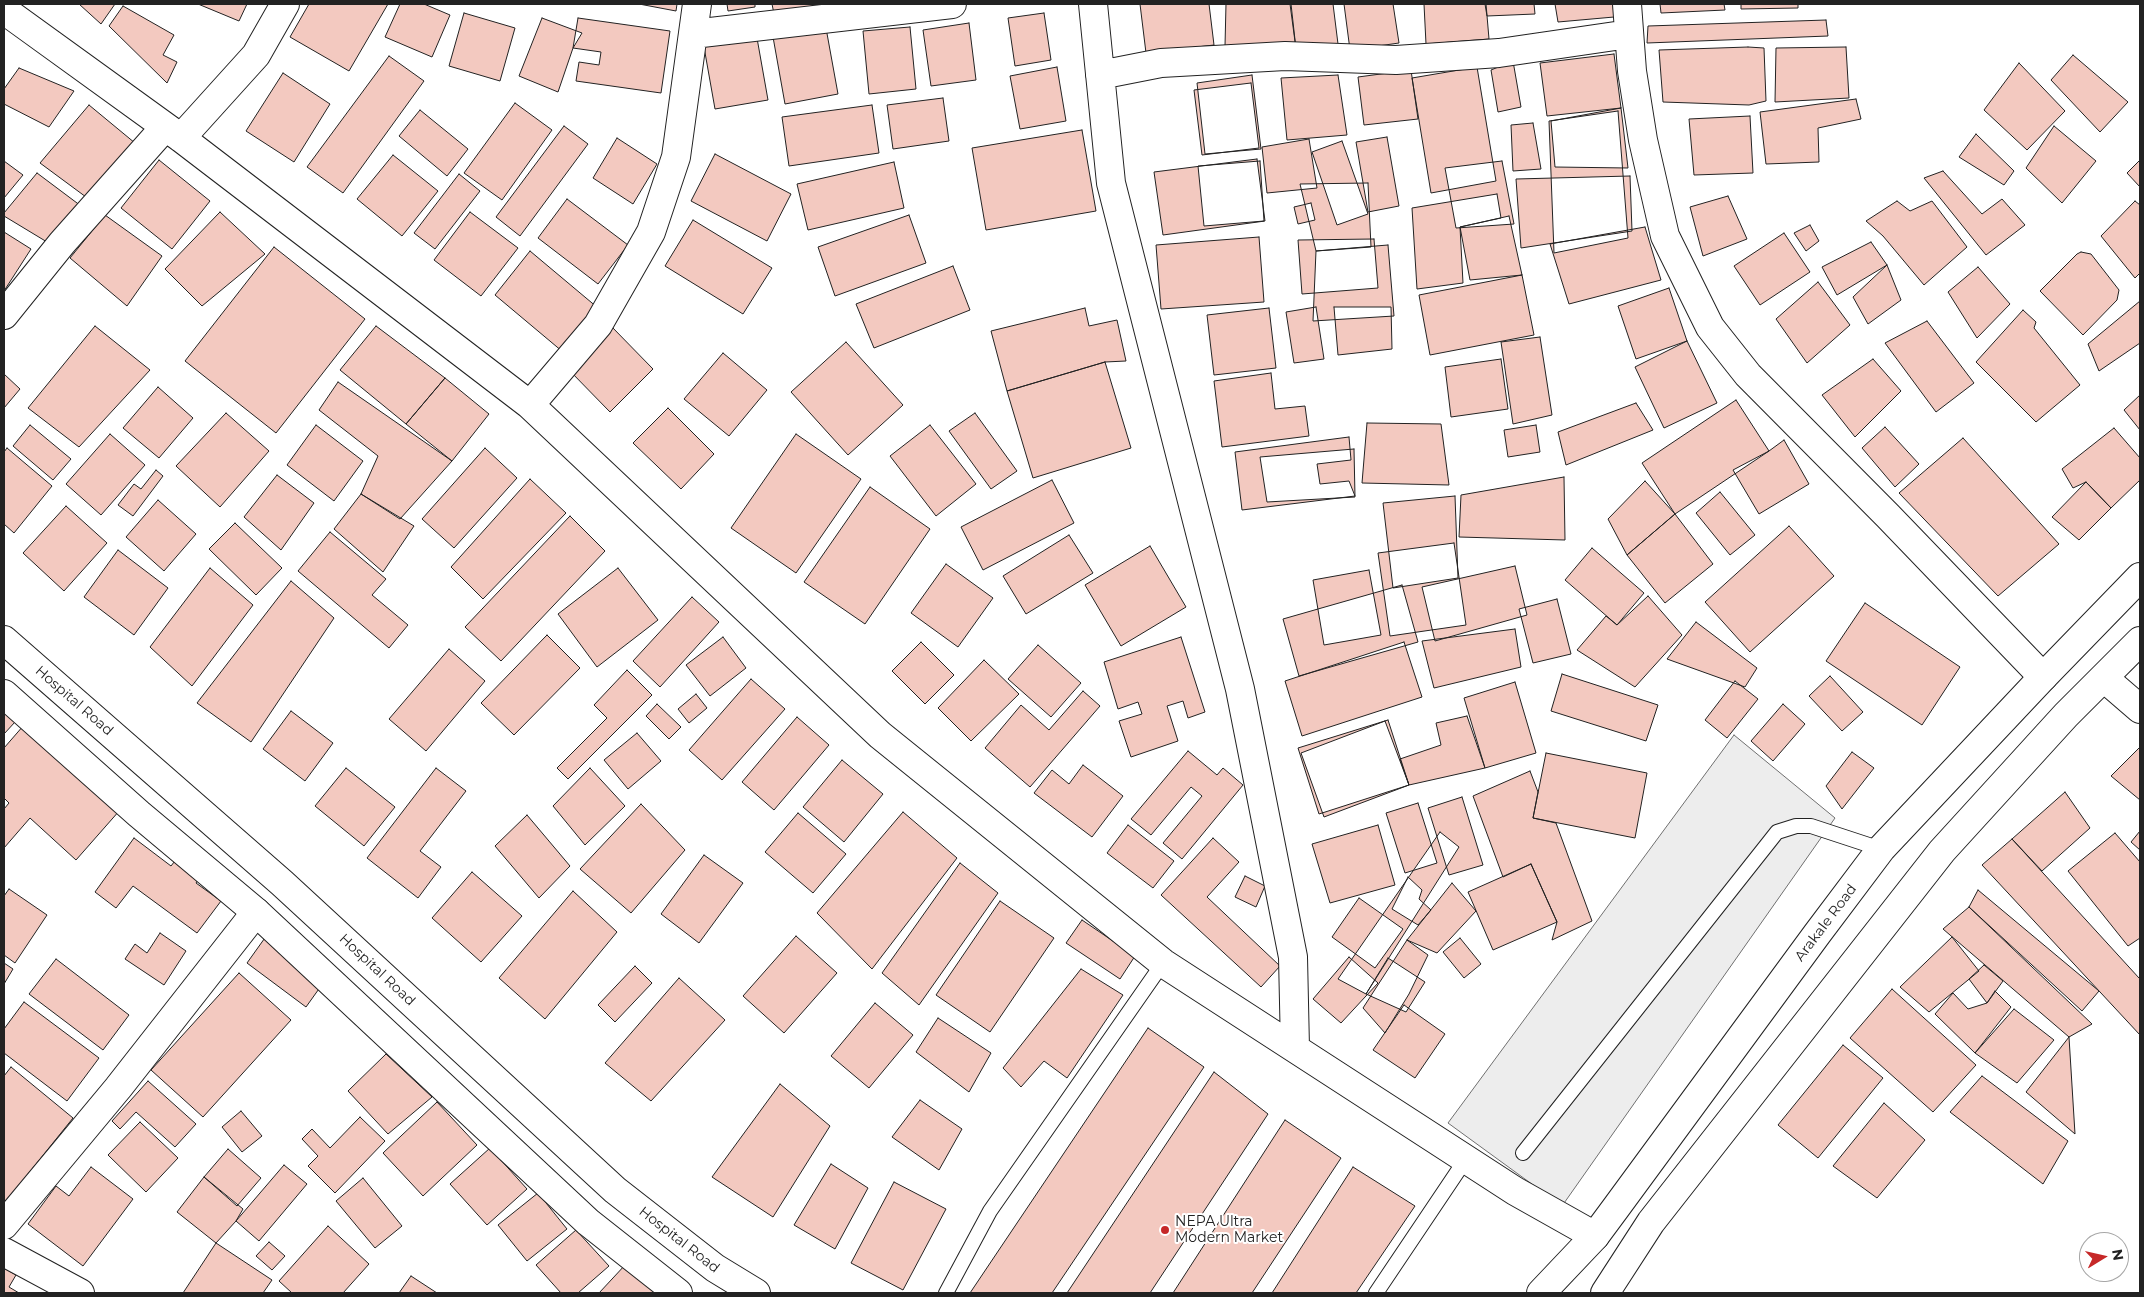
<!DOCTYPE html>
<style>
body{margin:0}
#map{position:relative;width:2144px;height:1297px;overflow:hidden;background:#fff;font-family:Montserrat,sans-serif}
canvas{display:block}
.frame{position:absolute;inset:0;border:5px solid #222;pointer-events:none}
.north{position:absolute;left:2079px;top:1232px;width:50px;height:50px;box-sizing:border-box;background:#fff;border:1px solid #a7a7a7;border-radius:50%;rotate:81deg;font-size:14px;font-weight:700;line-height:20px;text-align:center;color:#222}
.north::after{content:'';display:block;margin:auto;width:18px;height:22px;background:#c62828;clip-path:polygon(50% 0,100% 100%,50% 72%,0 100%)}
</style>
<div id="map">
<canvas width="2144" height="1297"></canvas>
<div class="frame"></div>
<div class="north">N</div>
</div>
<script>
const context = document.querySelector('canvas').getContext('2d');
context.lineJoin = 'round';
function fill(path, color) { context.fillStyle = color; context.fill(path, 'evenodd'); }
const shape = rows => new Path2D(rows.map(r => 'M' + r).join(''));
function trace(path, color, width, dash) { context.strokeStyle = color; context.lineWidth = width; context.lineCap = dash ? 'butt' : 'round'; context.setLineDash(dash || []); context.stroke(path); }
function drawText(font, color, halo, rows, align = 'center') {
  context.font = font + ' Montserrat,sans-serif'; context.lineWidth = 4; context.setLineDash([]); context.textBaseline = 'middle'; context.strokeStyle = halo; context.fillStyle = color; for (const [text, x, y, turn = 0] of rows) {
    context.save(); context.translate(x, y); context.rotate((+turn || 0) * Math.PI / 180); context.textAlign = isNaN(turn) ? turn : align; if (halo) context.strokeText(text, 0, 0); context.fillText(text, 0, 0); context.restore();
  }
}
const parking = shape([
 [1734,735,1835,818,1562,1206,1448,1123,1734,735]
]);
fill(parking, '#ededed');
trace(parking, '#6f6f6f', 1);
const building = shape([
 [79,4,115,4,101,24,79,4],
 [198,4,247,4,239,21,198,4],
 [309,4,388,4,349,71,290,37,309,4],
 [400,4,424,4,450,15,432,57,385,37,400,4],
 [639,4,677,4,676,11,639,4],
 [727,4,755,4,755,7,728,11,727,4],
 [772,4,822,4,774,14,772,4],
 [1140,4,1209,4,1214,45,1146,53,1140,4],
 [1226,4,1290,4,1296,49,1225,46,1226,4],
 [1291,4,1333,4,1338,44,1296,49,1291,4],
 [1344,4,1393,4,1399,43,1350,50,1344,4],
 [1424,4,1486,4,1489,39,1426,44,1424,4],
 [1485,4,1534,4,1535,14,1487,16,1485,4],
 [1555,4,1613,4,1614,17,1558,22,1555,4],
 [1660,4,1724,4,1725,10,1661,13,1660,4],
 [1741,4,1798,4,1798,8,1741,9,1741,4],
 [123,6,174,35,163,55,177,62,167,83,109,26,123,6],
 [464,13,515,28,500,81,449,66,464,13],
 [1044,13,1051,60,1015,66,1008,18,1044,13],
 [542,18,582,33,573,48,558,92,519,76,542,18],
 [578,18,670,31,661,93,576,81,579,62,599,65,601,52,573,48,578,18],
 [1826,20,1828,36,1647,43,1648,26,1826,20],
 [969,23,976,80,931,86,923,30,969,23],
 [910,27,916,89,869,94,863,31,910,27],
 [826,28,838,94,785,104,773,37,826,28],
 [757,38,768,100,715,109,704,47,757,38],
 [1748,47,1764,48,1766,101,1749,105,1663,102,1659,50,1748,47],
 [1846,47,1849,98,1775,102,1776,48,1846,47],
 [1614,54,1621,108,1547,116,1540,63,1614,54],
 [2073,55,2128,102,2100,132,2051,80,2073,55],
 [389,56,424,81,343,193,307,167,389,56],
 [1513,61,1521,107,1498,112,1491,70,1513,61],
 [2019,63,2065,111,2027,150,1984,110,2019,63],
 [1057,67,1066,121,1020,129,1010,76,1057,67],
 [1477,67,1496,181,1431,193,1412,78,1477,67],
 [19,68,74,91,49,127,4,104,4,89,19,68],
 [1411,70,1418,119,1364,125,1358,77,1411,70],
 [283,73,330,104,294,162,246,131,283,73],
 [1252,75,1261,149,1205,154,1197,83,1252,75],
 [1338,75,1347,135,1287,140,1281,78,1338,75],
 [1251,83,1259,148,1202,155,1194,90,1251,83],
 [943,98,949,141,893,149,887,105,943,98],
 [1856,99,1861,119,1818,128,1819,162,1766,164,1760,112,1856,99],
 [515,103,552,130,502,200,464,173,515,103],
 [89,105,141,148,86,197,40,163,89,105],
 [872,105,879,153,789,166,782,117,872,105],
 [1621,108,1628,168,1555,167,1551,121,1621,108],
 [420,110,468,149,447,176,399,136,420,110],
 [1618,111,1628,238,1554,253,1549,121,1618,111],
 [1750,116,1753,173,1694,175,1689,119,1750,116],
 [1533,123,1541,169,1513,171,1511,125,1533,123],
 [564,126,588,144,520,236,496,217,564,126],
 [2054,126,2096,161,2062,203,2026,168,2054,126],
 [1082,130,1096,211,986,230,972,148,1082,130],
 [1976,134,2014,171,2004,185,1959,157,1976,134],
 [1387,137,1399,206,1368,212,1356,142,1387,137],
 [617,138,657,164,633,204,593,178,617,138],
 [1309,139,1317,188,1267,193,1262,147,1309,139],
 [1342,141,1368,214,1337,225,1312,152,1342,141],
 [715,154,791,194,767,241,691,201,715,154],
 [393,155,438,191,402,236,357,199,393,155],
 [1257,159,1265,221,1163,235,1154,172,1257,159],
 [159,160,210,201,172,249,121,208,159,160],
 [2140,160,2140,187,2127,173,2140,160],
 [4,161,23,175,4,198,4,161],
 [1260,161,1264,221,1204,226,1198,166,1260,161],
 [1502,161,1514,224,1456,228,1445,168,1502,161],
 [894,162,904,208,808,230,797,184,894,162],
 [1943,171,1982,214,2002,199,2025,225,1986,255,1924,178,1943,171],
 [37,173,81,206,52,245,4,216,4,213,37,173],
 [459,174,480,191,435,249,414,233,459,174],
 [1630,176,1632,231,1521,248,1516,179,1630,176],
 [1368,183,1371,247,1316,251,1300,184,1368,183],
 [1497,194,1501,218,1460,227,1463,283,1417,289,1412,208,1497,194],
 [1728,196,1747,239,1703,256,1690,207,1728,196],
 [567,199,628,245,598,284,538,238,567,199],
 [1897,201,1910,211,1932,201,1967,247,1924,285,1883,236,1866,221,1897,201],
 [2135,201,2140,205,2140,273,2135,278,2101,236,2135,201],
 [1311,203,1315,220,1298,224,1294,207,1311,203],
 [220,212,265,254,202,306,165,269,220,212],
 [470,212,518,248,481,296,434,260,470,212],
 [105,215,162,256,127,306,70,258,105,215],
 [909,215,926,263,835,296,818,247,909,215],
 [1509,216,1522,275,1470,280,1460,227,1509,216],
 [693,220,772,268,743,314,665,266,693,220],
 [1810,225,1819,241,1806,251,1794,233,1810,225],
 [1645,227,1661,280,1569,304,1550,244,1645,227],
 [4,232,31,249,4,291,4,232],
 [1784,233,1810,272,1760,305,1734,266,1784,233],
 [1259,237,1264,302,1161,309,1156,245,1259,237],
 [1374,239,1378,288,1302,294,1298,240,1374,239],
 [1871,242,1887,265,1837,295,1822,267,1871,242],
 [1388,245,1394,316,1313,321,1316,251,1388,245],
 [274,247,365,319,276,433,185,361,274,247],
 [530,251,598,308,563,352,495,295,530,251],
 [2081,252,2091,254,2119,290,2117,300,2083,335,2040,291,2077,254,2081,252],
 [1887,265,1901,300,1868,324,1853,297,1887,265],
 [953,266,970,310,874,348,856,304,953,266],
 [1978,267,2010,304,1977,338,1948,292,1978,267],
 [1522,275,1534,335,1430,355,1419,295,1522,275],
 [1818,282,1850,325,1807,363,1776,319,1818,282],
 [1669,288,1687,341,1636,359,1618,306,1669,288],
 [2140,301,2140,343,2099,371,2088,344,2140,301],
 [1316,307,1324,359,1294,363,1286,312,1316,307],
 [1334,307,1391,307,1392,349,1338,355,1334,307],
 [1085,308,1089,326,1117,320,1126,361,1105,362,1007,391,991,331,1085,308],
 [1269,308,1276,368,1214,375,1207,315,1269,308],
 [2023,310,2036,322,2034,328,2080,385,2036,422,1976,362,2023,310],
 [1927,321,1974,383,1936,412,1885,343,1927,321],
 [95,326,150,370,79,447,28,408,95,326],
 [376,326,445,378,406,424,340,370,376,326],
 [611,326,653,369,610,412,568,369,611,326],
 [1540,337,1552,415,1513,424,1501,342,1540,337],
 [1687,341,1717,403,1664,428,1635,367,1687,341],
 [846,342,903,405,848,455,791,392,846,342],
 [723,353,767,390,729,436,684,399,723,353],
 [1501,359,1508,409,1451,417,1445,367,1501,359],
 [1873,359,1901,391,1855,437,1822,395,1873,359],
 [1105,362,1131,448,1033,478,1007,391,1105,362],
 [1271,373,1275,409,1305,406,1309,436,1222,447,1214,381,1271,373],
 [4,374,20,389,4,408,4,374],
 [445,378,489,414,452,461,406,424,445,378],
 [338,382,452,461,400,519,361,494,378,456,319,410,338,382],
 [158,387,193,418,159,458,123,428,158,387],
 [2140,395,2140,430,2124,410,2140,395],
 [1736,400,1769,451,1675,514,1642,463,1736,400],
 [1636,403,1653,430,1566,465,1558,432,1636,403],
 [668,408,714,454,681,489,633,443,668,408],
 [226,413,269,451,220,507,176,466,226,413],
 [975,413,1017,471,991,489,949,431,975,413],
 [1367,423,1441,424,1449,485,1362,483,1367,423],
 [30,425,71,459,53,480,13,446,30,425],
 [316,425,363,461,334,501,287,465,316,425],
 [930,425,976,484,936,516,890,456,930,425],
 [1536,425,1540,452,1508,457,1504,430,1536,425],
 [1885,427,1919,464,1895,487,1862,448,1885,427],
 [2114,428,2140,458,2140,480,2111,508,2086,482,2073,488,2062,469,2114,428],
 [110,434,145,465,101,515,66,484,110,434],
 [796,434,861,479,796,573,731,528,796,434],
 [1349,437,1351,460,1317,464,1320,484,1349,481,1355,496,1242,510,1235,452,1349,437],
 [1963,438,2059,544,1998,596,1899,493,1963,438],
 [1784,440,1809,484,1759,514,1733,470,1769,451,1784,440],
 [7,448,52,486,14,533,4,524,4,452,7,448],
 [485,448,517,478,454,548,422,519,485,448],
 [1354,449,1355,497,1267,502,1260,457,1354,449],
 [156,470,163,476,133,516,118,505,134,484,141,489,156,470],
 [277,475,314,503,281,550,244,517,277,475],
 [1564,477,1565,540,1459,537,1461,495,1564,477],
 [530,479,566,513,483,599,451,567,530,479],
 [1052,480,1074,523,983,570,961,527,1052,480],
 [1645,481,1675,514,1627,555,1608,519,1645,481],
 [2086,482,2111,508,2079,540,2052,517,2086,482],
 [870,487,930,529,865,624,804,582,870,487],
 [1720,492,1755,535,1730,555,1696,513,1720,492],
 [361,494,414,526,383,572,334,529,361,494],
 [1455,496,1458,578,1393,588,1383,503,1455,496],
 [158,500,196,534,164,571,126,537,158,500],
 [66,506,107,543,64,591,23,553,66,506],
 [1675,514,1713,564,1665,603,1627,555,1675,514],
 [570,516,605,551,501,661,465,627,570,516],
 [235,523,282,568,256,595,209,549,235,523],
 [1789,526,1834,576,1750,652,1705,602,1789,526],
 [330,532,386,579,372,595,408,625,389,648,298,571,330,532],
 [1069,535,1093,573,1026,614,1003,576,1069,535],
 [1454,543,1466,625,1390,636,1378,553,1454,543],
 [1150,546,1186,607,1121,646,1085,585,1150,546],
 [1592,548,1644,593,1617,625,1565,580,1592,548],
 [118,550,168,588,134,635,84,597,118,550],
 [946,564,993,598,958,647,911,613,946,564],
 [1515,566,1527,615,1435,641,1422,587,1515,566],
 [210,568,253,605,192,686,150,647,210,568],
 [618,568,658,620,597,667,558,614,618,568],
 [1369,570,1381,635,1324,645,1313,580,1369,570],
 [291,581,334,618,251,742,197,703,291,581],
 [1402,585,1418,642,1299,676,1283,619,1402,585],
 [1648,596,1682,635,1635,687,1577,650,1606,616,1617,625,1648,596],
 [692,597,719,622,660,687,633,661,692,597],
 [1557,599,1571,654,1533,663,1519,609,1557,599],
 [1865,603,1960,667,1922,725,1826,661,1865,603],
 [1696,622,1757,668,1745,687,1667,659,1696,622],
 [1515,629,1521,667,1434,688,1422,641,1515,629],
 [547,635,580,668,514,735,481,703,547,635],
 [723,637,746,668,710,696,686,665,723,637],
 [1181,637,1205,712,1188,718,1183,701,1167,706,1178,741,1131,757,1119,721,1142,714,1138,702,1118,709,1104,662,1181,637],
 [921,642,954,675,925,704,892,671,921,642],
 [1404,642,1422,697,1302,736,1285,681,1404,642],
 [1038,645,1081,683,1051,717,1008,679,1038,645],
 [449,649,485,681,426,751,389,719,449,649],
 [984,660,1019,694,971,741,938,708,984,660],
 [627,670,652,695,568,779,557,768,607,718,594,705,627,670],
 [1562,674,1658,705,1646,741,1551,711,1562,674],
 [1830,676,1863,712,1842,731,1809,696,1830,676],
 [751,679,785,709,722,780,689,750,751,679],
 [1735,681,1758,699,1727,738,1705,720,1735,681],
 [1515,682,1536,753,1485,768,1464,698,1515,682],
 [1083,691,1100,706,1030,787,985,748,1021,705,1049,730,1083,691],
 [696,694,707,708,689,723,678,709,696,694],
 [657,704,681,727,669,739,646,716,657,704],
 [1783,704,1805,724,1773,761,1751,741,1783,704],
 [4,711,15,722,4,734,4,711],
 [291,711,333,743,305,781,263,749,291,711],
 [1467,716,1485,768,1409,785,1400,759,1441,745,1436,723,1467,716],
 [797,717,829,745,774,810,742,782,797,717],
 [1388,720,1409,785,1319,814,1298,748,1388,720],
 [1385,721,1409,785,1324,817,1301,753,1385,721],
 [24,725,120,810,76,860,30,818,4,848,4,809,9,803,4,798,4,748,24,725],
 [637,733,661,761,628,789,604,760,637,733],
 [2140,747,2140,800,2111,776,2140,747],
 [1188,751,1217,775,1223,768,1243,785,1182,859,1163,843,1202,796,1191,787,1151,835,1131,819,1188,751],
 [1852,752,1874,768,1842,809,1826,786,1852,752],
 [1546,753,1647,773,1635,838,1533,818,1546,753],
 [842,760,883,794,844,842,803,807,842,760],
 [1083,765,1123,796,1092,837,1034,793,1052,770,1069,784,1083,765],
 [346,768,395,807,364,846,315,806,346,768],
 [436,768,466,791,420,851,441,867,418,898,367,858,436,768],
 [590,768,625,806,585,845,553,806,590,768],
 [1530,771,1538,792,1533,818,1556,823,1592,921,1552,940,1557,922,1531,864,1503,877,1473,796,1530,771],
 [2065,792,2090,828,2042,871,2012,839,2065,792],
 [1462,797,1483,865,1449,875,1428,808,1462,797],
 [1418,803,1437,863,1405,873,1386,813,1418,803],
 [641,804,685,850,631,913,580,869,641,804],
 [903,812,957,858,872,969,817,913,903,812],
 [798,813,846,854,813,893,765,852,798,813],
 [527,815,570,866,539,898,495,846,527,815],
 [1128,825,1174,861,1153,888,1107,853,1128,825],
 [1378,825,1395,885,1330,903,1312,844,1378,825],
 [2140,831,2140,850,2131,842,2140,831],
 [1440,832,1459,847,1366,994,1338,979,1440,832],
 [2115,833,2140,862,2140,938,2128,946,2068,871,2115,833],
 [134,838,171,866,178,857,202,874,196,883,221,901,197,933,133,886,116,908,95,892,134,838],
 [1213,838,1239,862,1207,897,1280,966,1261,987,1161,895,1213,838],
 [2012,839,2139,978,2140,977,2140,1035,1982,865,2012,839],
 [704,855,743,883,699,943,661,914,704,855],
 [960,863,998,893,919,1005,882,973,960,863],
 [1531,864,1557,922,1493,950,1468,892,1531,864],
 [472,872,522,916,481,962,432,918,472,872],
 [1245,876,1265,886,1256,907,1235,897,1245,876],
 [1408,877,1422,890,1419,899,1431,910,1418,925,1392,909,1408,877],
 [1452,883,1476,911,1437,953,1407,940,1452,883],
 [9,889,47,915,15,963,4,955,4,896,9,889],
 [1978,890,2099,991,2082,1011,1969,907,1978,890],
 [573,891,617,932,545,1019,499,978,573,891],
 [1359,898,1403,929,1375,968,1332,937,1359,898],
 [1000,901,1054,938,990,1032,936,995,1000,901],
 [1969,907,2092,1024,2069,1037,1943,929,1969,907],
 [1082,920,1135,956,1120,979,1066,943,1082,920],
 [160,933,186,951,164,985,125,959,135,944,147,953,160,933],
 [267,935,326,979,306,1007,247,963,267,935],
 [796,936,837,973,784,1033,743,996,796,936],
 [1952,937,1979,971,1929,1012,1900,987,1952,937],
 [1460,938,1481,964,1464,978,1443,952,1460,938],
 [1407,940,1428,955,1409,994,1385,1033,1363,1008,1407,940],
 [1349,957,1378,983,1341,1023,1313,999,1349,957],
 [1388,958,1425,982,1406,1012,1366,994,1388,958],
 [56,959,129,1015,103,1050,29,994,56,959],
 [4,963,13,969,4,984,4,963],
 [1984,965,2003,981,1987,1003,1969,979,1984,965],
 [635,966,652,983,615,1022,598,1005,635,966],
 [1081,969,1123,995,1067,1078,1044,1061,1021,1087,1003,1068,1081,969],
 [239,973,291,1020,203,1117,151,1070,239,973],
 [679,978,725,1020,651,1101,605,1063,679,978],
 [1892,989,1976,1065,1933,1112,1850,1038,1892,989],
 [1995,991,2011,1007,1975,1053,1935,1014,1953,993,1968,1009,1987,1003,1995,991],
 [24,1002,99,1058,67,1101,4,1053,4,1029,24,1002],
 [875,1003,913,1035,869,1088,831,1056,875,1003],
 [1404,1005,1445,1034,1415,1078,1373,1050,1404,1005],
 [2014,1009,2054,1040,2017,1083,1975,1053,2014,1009],
 [938,1018,991,1053,969,1092,916,1052,938,1018],
 [1148,1028,1204,1067,1052,1293,970,1293,1148,1028],
 [2069,1037,2075,1134,2026,1092,2069,1037],
 [1843,1045,1883,1078,1818,1158,1778,1125,1843,1045],
 [386,1054,432,1097,388,1134,348,1091,386,1054],
 [11,1067,73,1118,4,1204,4,1076,11,1067],
 [1214,1072,1268,1114,1150,1293,1067,1293,1214,1072],
 [1982,1076,2068,1141,2043,1184,1950,1112,1982,1076],
 [148,1081,196,1124,175,1147,136,1112,120,1129,112,1121,148,1081],
 [780,1084,830,1126,773,1217,712,1177,780,1084],
 [920,1100,962,1129,939,1170,892,1137,920,1100],
 [437,1102,477,1145,423,1196,383,1153,437,1102],
 [1884,1103,1925,1140,1877,1198,1833,1166,1884,1103],
 [241,1111,262,1136,242,1152,222,1127,241,1111],
 [360,1117,385,1141,335,1193,308,1166,318,1156,302,1139,312,1129,330,1148,360,1117],
 [1285,1120,1341,1158,1252,1293,1173,1293,1285,1120],
 [140,1122,178,1158,146,1192,108,1155,140,1122],
 [490,1148,527,1189,487,1225,450,1184,490,1148],
 [228,1149,261,1178,237,1206,204,1177,228,1149],
 [831,1164,868,1188,835,1249,794,1225,831,1164],
 [284,1165,307,1184,259,1241,236,1221,284,1165],
 [91,1167,133,1199,83,1266,28,1224,56,1186,69,1196,91,1167],
 [1353,1167,1415,1206,1356,1293,1272,1293,1353,1167],
 [204,1177,243,1209,236,1221,216,1243,177,1212,204,1177],
 [363,1178,402,1226,375,1248,336,1201,363,1178],
 [894,1182,946,1209,903,1290,851,1263,894,1182],
 [538,1193,567,1229,527,1261,498,1225,538,1193],
 [328,1226,369,1264,343,1293,292,1293,279,1281,328,1226],
 [576,1230,609,1266,578,1293,561,1293,536,1265,576,1230],
 [269,1242,285,1256,272,1270,256,1256,269,1242],
 [216,1243,272,1280,263,1293,183,1293,216,1243],
 [626,1264,657,1293,599,1293,626,1264],
 [4,1268,16,1275,9,1287,19,1293,4,1293,4,1268],
 [411,1276,437,1293,399,1293,411,1276]
]);
fill(building, '#f3c9c0');
trace(building, '#222', 1);
const service = shape([
 [1523,1153,1777,832,1796,826,1811,826,1881,849],
 [946,1293,990,1211,1163,963],
 [1376,1293,1466,1159]
]);
const minor = shape([
 [1093,4,1111,183,1240,689,1293,957,1295,1048],
 [1627,4,1632,71,1643,140,1665,236,1710,327,1748,375,1888,516,2043,677],
 [4,10,181,138,530,405,880,735,1163,963,1515,1191,1595,1236],
 [693,34,952,4],
 [1100,75,1161,63,1285,56,1396,60,1499,53,1629,34],
 [181,138,256,55,285,4],
 [4,315,62,243,165,127],
 [530,405,598,325,651,232,676,157,697,4],
 [2104,678,2140,709],
 [4,1225,118,1088,256,912],
 [4,1252,80,1293]
]);
const tertiary = shape([
 [4,640,282,883,615,1190,715,1268,756,1293],
 [4,694,139,814,256,912,588,1222,678,1293]
]);
const secondary = shape([
 [1541,1293,1595,1236,1615,1209,1817,934,1881,849,2043,677,2140,577],
 [1605,1293,1651,1222,1942,851,2066,715,2140,641]
]);
trace(service, '#222', 16);
trace(minor, '#222', 30);
trace(tertiary, '#222', 30);
trace(secondary, '#222', 30);
trace(service, '#fff', 14);
trace(minor, '#fff', 28);
trace(tertiary, '#fff', 28);
trace(secondary, '#fff', 28);
for (const [x, y, r, color] of [
 [1165,1230,5,"#c62828"]
]) { const dot = new Path2D(); dot.arc(x, y, r, 0, 2 * Math.PI); context.fillStyle = color; context.fill(dot); trace(dot, '#fff', 2); }
drawText('14px', '#222', '#fff', [
 ["Hospital Road",74,701,41],
 ["Arakale Road",1826,923,-53],
 ["Hospital Road",377,970,43],
 ["Hospital Road",679,1240,38]
]);
drawText('14px', '#222', '#fff', [
 ["NEPA Ultra",1175,1222],
 ["Modern Market",1175,1238]
], 'left');
</script>
